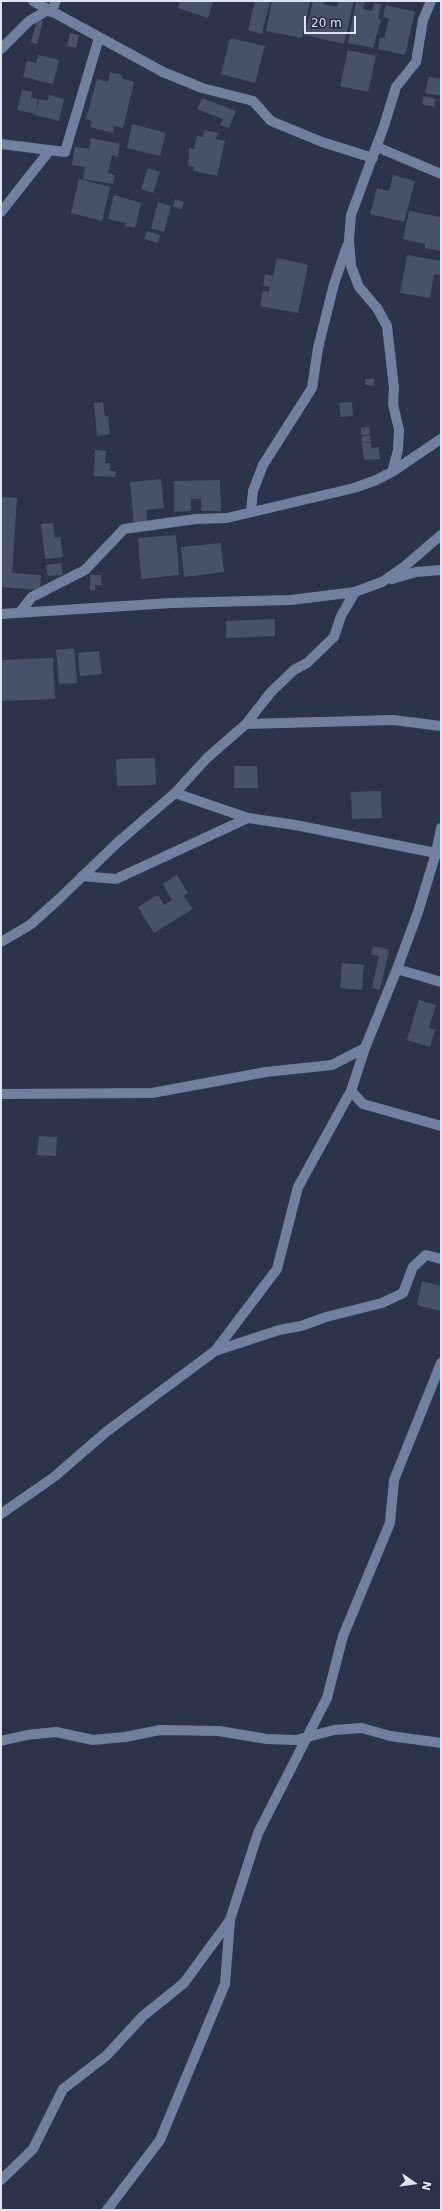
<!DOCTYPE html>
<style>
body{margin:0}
#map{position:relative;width:442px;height:2211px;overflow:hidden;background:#2b344b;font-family:"DejaVu Sans",sans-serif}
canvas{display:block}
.frame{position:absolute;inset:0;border:2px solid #dde4f2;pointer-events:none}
.north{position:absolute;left:394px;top:2163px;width:40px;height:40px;-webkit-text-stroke:3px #212a40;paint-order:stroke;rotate:103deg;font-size:11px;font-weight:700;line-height:16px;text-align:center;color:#dde4f2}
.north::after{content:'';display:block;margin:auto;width:14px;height:18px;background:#dde4f2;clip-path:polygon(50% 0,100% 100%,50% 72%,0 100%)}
.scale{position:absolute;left:304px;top:16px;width:52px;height:18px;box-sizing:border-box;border:2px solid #dde4f2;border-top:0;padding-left:5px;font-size:12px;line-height:14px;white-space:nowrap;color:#dde4f2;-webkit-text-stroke:3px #212a40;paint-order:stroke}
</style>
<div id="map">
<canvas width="442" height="2211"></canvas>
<div class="frame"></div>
<div class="north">N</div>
<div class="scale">20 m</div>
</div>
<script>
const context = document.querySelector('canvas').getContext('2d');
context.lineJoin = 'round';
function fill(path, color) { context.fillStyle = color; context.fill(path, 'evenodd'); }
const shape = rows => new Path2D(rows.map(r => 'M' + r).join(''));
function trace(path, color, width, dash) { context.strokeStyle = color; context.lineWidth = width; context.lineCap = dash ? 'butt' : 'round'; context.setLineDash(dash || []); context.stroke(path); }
fill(shape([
 [180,1,213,1,208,18,178,8],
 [255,1,270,1,262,34,248,30],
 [272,1,310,1,302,38,266,31],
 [313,1,324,1,323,4,337,7,338,1,354,1,344,44,305,35],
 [356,1,365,1,363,9,372,11,374,3,381,4,378,19,381,20,373,48,348,43],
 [386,5,415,12,405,55,378,49,380,37,384,38,389,19,383,17],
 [37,20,43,21,37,44,31,42],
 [70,33,79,35,76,48,67,46],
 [230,38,265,46,255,83,221,74],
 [348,50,376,56,368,92,340,86],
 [38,55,59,60,53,84,23,77,27,61,36,63],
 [110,72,122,75,122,78,134,82,123,128,114,126,113,133,90,127,92,121,86,119,97,79,108,82],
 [429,77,441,79,441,96,425,93],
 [22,90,32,92,31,98,38,99,35,114,17,110],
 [49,95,64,99,59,121,35,115,39,99,48,101],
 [424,96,436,99,434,107,422,104],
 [202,98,236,111,229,128,220,125,223,119,197,109],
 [132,124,166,133,160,156,127,148],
 [204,130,218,133,216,139,225,141,217,176,193,171,194,167,188,166,189,148,194,149,197,136,203,137],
 [91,138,120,144,118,157,112,155,108,173,115,175,113,184,83,179,85,167,72,165,75,147,89,149],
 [148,168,160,172,153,193,141,189],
 [393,175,415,181,404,222,370,214,377,188,389,191],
 [79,179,110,187,102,221,71,213],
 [114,195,141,203,135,228,125,226,126,223,108,219],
 [175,199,184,202,182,209,173,207],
 [158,202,171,206,164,232,151,228],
 [409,211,441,217,441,251,425,248,425,244,403,239],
 [147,231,160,235,158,243,144,239],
 [407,255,441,261,440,275,434,274,430,298,400,293],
 [277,258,308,265,298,313,260,306,263,291,269,292,270,287,263,286,265,274,273,276],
 [365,379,374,379,374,386,365,385],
 [103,402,105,416,108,416,110,434,97,436,94,403],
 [352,402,353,416,341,417,339,403],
 [369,427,370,434,361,435,361,428],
 [370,435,371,442,362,443,362,436],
 [362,443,371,443,372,448,379,447,380,459,364,460],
 [95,450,106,451,105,463,110,463,110,471,116,471,115,477,94,476],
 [161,479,164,508,146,510,147,523,134,525,130,482],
 [220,480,221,511,201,511,201,499,191,499,191,511,174,512,174,481],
 [1,497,17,498,12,573,41,575,40,590,1,587],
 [53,523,55,538,60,537,63,557,45,559,41,524],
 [176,535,179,575,141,579,138,538],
 [221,543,224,572,184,577,181,547],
 [61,563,63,575,48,576,46,565],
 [90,575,101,575,102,585,95,585,95,590,90,590],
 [275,619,275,636,226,638,226,621],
 [74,648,77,683,59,684,56,650],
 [99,651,102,674,80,676,78,653],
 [53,658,55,699,1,701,1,660],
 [155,758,156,785,117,786,116,759],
 [234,766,257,766,258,788,234,788],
 [381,791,382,818,352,819,351,792],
 [177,875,188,893,184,896,193,909,154,933,138,907,158,895,164,905,172,900,163,884],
 [373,946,389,950,380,990,372,988,379,956,371,954],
 [342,963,364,965,362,990,340,988],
 [419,1000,436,1005,429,1028,435,1030,430,1047,407,1040],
 [39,1136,57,1137,56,1156,37,1155],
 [422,1281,441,1286,441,1311,417,1305]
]), '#47526a');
trace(shape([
 [33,1,163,72,202,88,253,101,271,121,322,142,373,158],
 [51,12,56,1],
 [1,49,29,21,48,10],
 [1,144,65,152,99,38],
 [377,147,441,174],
 [1,212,50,150],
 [392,472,398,450,399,430,393,404,394,388,387,326,377,308,359,287,351,266,349,240,351,215,384,126,396,87,416,62,423,20,431,1],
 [251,512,253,491,263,465,312,388,318,348,334,284,347,246],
 [392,579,416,572,441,570],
 [19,613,32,597,85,570,124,529,196,519,227,518,354,488,374,481,392,472,441,439],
 [1,614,171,603,291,600,355,592,382,582,405,566,441,535],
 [246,724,393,720,441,726],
 [175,793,248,818,295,825,441,854],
 [82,876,116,879,248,818],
 [1,942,30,925,59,899,117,843,175,793,207,758,246,724,271,692,294,670,307,663,334,637,341,616,355,592],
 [397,969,441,982],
 [351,1091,363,1104,441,1126],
 [1,1094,152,1093,266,1072,332,1065,365,1048,397,969,418,912,436,853,441,828],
 [215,1351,277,1269,298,1187,351,1091,365,1048],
 [1,1514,54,1477,106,1432,215,1351,279,1330,301,1326,326,1317,382,1303,403,1293,413,1267,426,1255,441,1259],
 [1,1741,27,1735,56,1732,93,1740,125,1737,160,1730,219,1731,267,1739,296,1740,334,1730,362,1728,390,1736,441,1743],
 [1,2180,33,2149,63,2089,106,2056,143,2016,184,1983,230,1920],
 [107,2210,160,2140,225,1984,230,1920,258,1833,327,1698,343,1636,390,1523,394,1480,441,1363]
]), '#72809f', 10);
</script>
